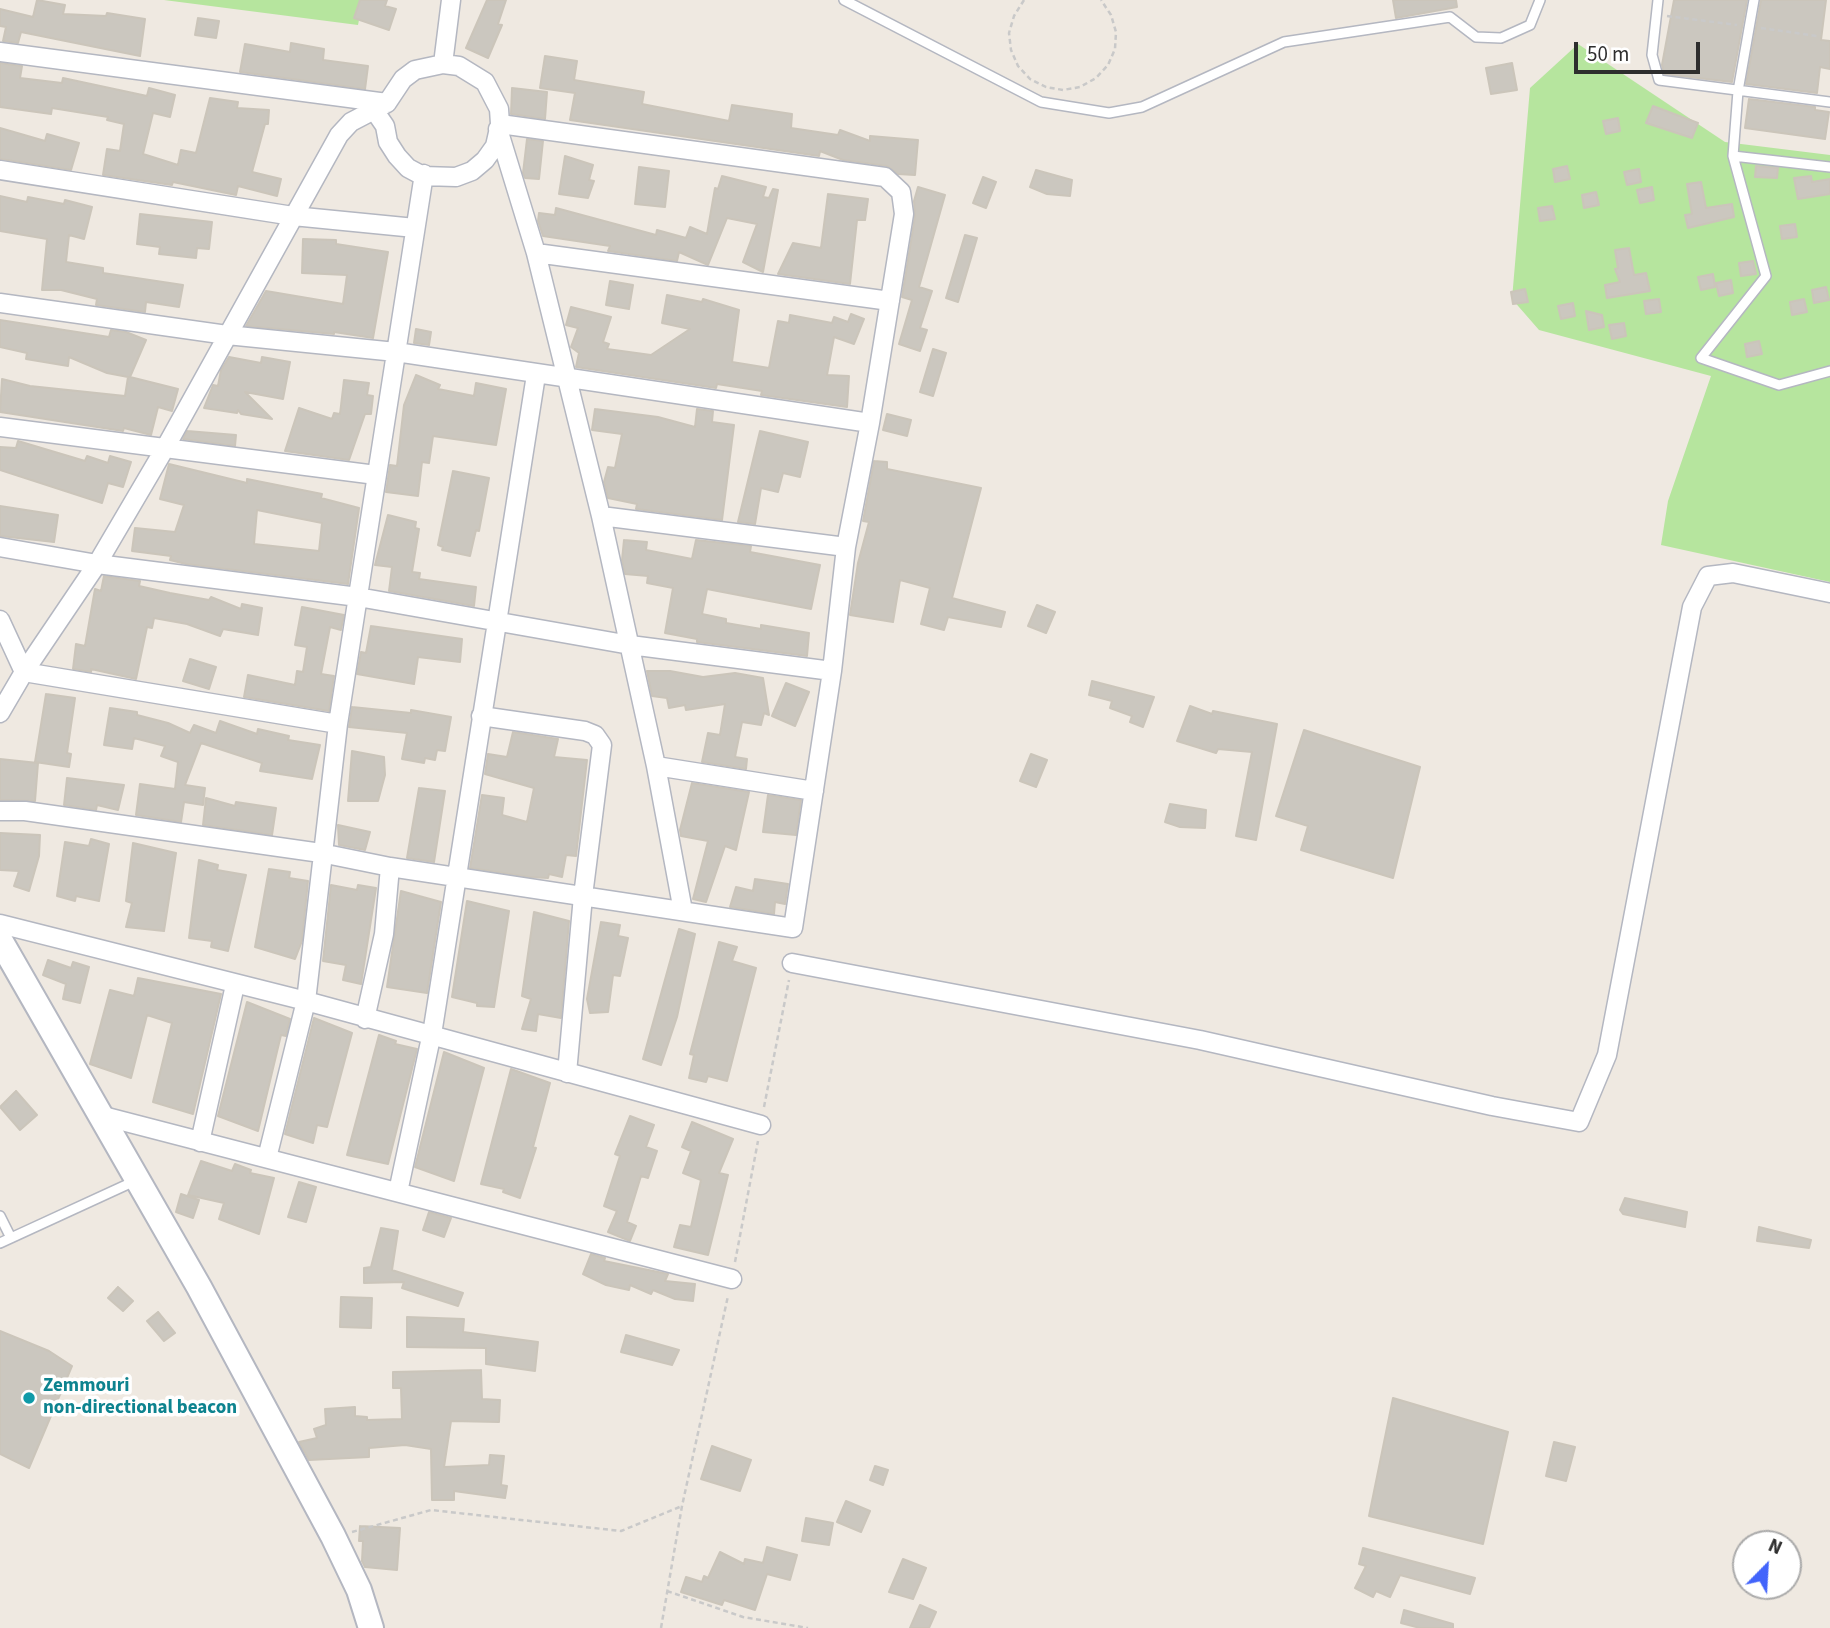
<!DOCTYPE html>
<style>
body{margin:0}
#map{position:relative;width:1830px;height:1628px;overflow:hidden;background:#efe9e1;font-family:"Source Sans 3",sans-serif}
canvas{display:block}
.north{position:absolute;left:1732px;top:1530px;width:70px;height:70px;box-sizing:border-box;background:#fff;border:2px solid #ababab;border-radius:50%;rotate:24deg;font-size:19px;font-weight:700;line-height:28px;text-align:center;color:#2e2e2e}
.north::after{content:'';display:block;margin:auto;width:24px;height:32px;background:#4264fb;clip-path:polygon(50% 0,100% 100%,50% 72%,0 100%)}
.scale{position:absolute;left:1574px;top:42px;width:126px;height:32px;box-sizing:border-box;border:4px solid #2e2e2e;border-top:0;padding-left:9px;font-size:21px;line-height:24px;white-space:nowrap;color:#2e2e2e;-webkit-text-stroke:5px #fff;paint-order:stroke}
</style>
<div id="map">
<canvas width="1830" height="1628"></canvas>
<div class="north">N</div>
<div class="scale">50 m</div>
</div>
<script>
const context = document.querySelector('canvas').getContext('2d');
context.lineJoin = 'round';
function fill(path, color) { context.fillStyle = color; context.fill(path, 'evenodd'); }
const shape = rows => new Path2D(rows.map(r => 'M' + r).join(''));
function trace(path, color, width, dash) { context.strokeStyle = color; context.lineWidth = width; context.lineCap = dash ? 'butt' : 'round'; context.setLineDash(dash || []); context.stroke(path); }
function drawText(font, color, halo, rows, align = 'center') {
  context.font = font + ' "Source Sans 3",sans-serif'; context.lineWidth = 7; context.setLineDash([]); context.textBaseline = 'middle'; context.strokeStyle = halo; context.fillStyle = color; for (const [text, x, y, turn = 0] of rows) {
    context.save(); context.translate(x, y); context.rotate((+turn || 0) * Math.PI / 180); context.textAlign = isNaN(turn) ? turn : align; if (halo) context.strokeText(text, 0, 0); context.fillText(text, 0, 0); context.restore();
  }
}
fill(shape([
 [164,0,363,0,358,25],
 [1578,44,1725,142,1830,155,1830,582,1661,545,1668,501,1711,376,1539,330,1512,299,1530,88]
]), '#b6e59e');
const building = shape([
 [37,0,65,5,63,14,106,16,107,13,145,19,140,56,21,32,18,43,3,41,6,27,0,26,0,9,33,17,37,0],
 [360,0,387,0,385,6,396,9,389,30,354,18,360,0],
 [487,0,506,0,498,24,502,25,488,58,466,48,487,0],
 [1393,0,1456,0,1457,7,1396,18,1393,0],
 [1674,0,1747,0,1732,82,1664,74,1662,65,1674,0],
 [1761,0,1826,0,1821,40,1830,41,1830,69,1820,67,1817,93,1746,84,1761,0],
 [198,18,219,21,216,38,195,35,198,18],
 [291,43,324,49,323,60,368,66,365,89,240,72,245,44,290,52,291,43],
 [545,56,577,61,574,80,644,92,642,104,729,121,732,105,792,114,791,128,838,135,840,130,870,141,870,136,918,140,915,175,898,174,887,166,843,160,820,151,819,156,570,120,575,93,540,88,545,56],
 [0,63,22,66,20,78,62,83,63,78,147,96,149,88,175,95,170,117,153,113,143,154,178,165,181,150,196,153,210,98,238,102,237,108,269,110,268,124,265,124,252,172,281,179,277,196,238,186,236,195,173,182,172,185,103,175,107,149,120,151,124,124,107,120,108,117,52,108,51,114,0,107,0,63],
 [1512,63,1517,90,1491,94,1486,68,1512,63],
 [512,88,547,92,545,119,511,114,512,88],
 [1749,99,1815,107,1815,110,1829,112,1825,139,1745,128,1749,99],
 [1653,106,1698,123,1692,138,1646,123,1653,106],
 [1618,118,1620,131,1606,134,1603,121,1618,118],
 [0,128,45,141,47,134,79,143,71,170,0,159,0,128],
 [527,139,543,141,539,179,525,178,523,173,527,139],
 [565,156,593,165,589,180,594,181,588,198,559,194,565,156],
 [1567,166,1570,179,1555,182,1553,169,1567,166],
 [1756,166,1778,168,1777,178,1755,177,1756,166],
 [639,167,669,171,665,207,635,204,639,167],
 [1639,169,1641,182,1627,185,1624,172,1639,169],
 [1036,170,1072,180,1070,196,1047,194,1030,187,1036,170],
 [722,176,766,187,763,197,769,198,773,189,778,190,763,272,743,262,757,224,727,218,708,265,679,252,677,261,608,251,610,246,543,236,538,221,539,213,555,215,556,208,656,235,657,230,686,238,690,227,707,234,715,188,718,189,722,176],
 [1811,176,1812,182,1830,179,1830,194,1798,199,1794,178,1811,176],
 [983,177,996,182,986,208,973,203,983,177],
 [1701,182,1706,208,1732,204,1734,217,1688,228,1685,215,1692,214,1687,184,1701,182],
 [918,187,945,195,919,287,932,291,920,328,927,330,920,351,899,344,912,300,902,297,915,216,914,201,918,187],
 [1652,187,1654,200,1640,203,1637,190,1652,187],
 [1596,192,1599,205,1584,208,1582,195,1596,192],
 [828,194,868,199,865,220,857,220,850,284,778,274,793,243,821,248,828,194],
 [0,196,27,202,28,197,64,204,65,200,92,207,84,239,69,235,66,262,103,268,103,273,183,285,179,307,146,302,145,312,96,305,97,299,61,290,42,290,47,239,0,231,0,196],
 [1552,206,1555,219,1540,221,1538,208,1552,206],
 [140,214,212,222,209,249,197,248,196,258,159,254,160,247,137,244,140,214],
 [1795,224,1797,237,1782,239,1780,226,1795,224],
 [965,235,977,238,958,302,946,298,965,235],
 [303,239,336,240,336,244,388,252,373,338,334,332,334,334,246,326,266,291,343,304,347,275,302,273,303,239],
 [1629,248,1634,275,1646,273,1650,291,1607,298,1605,285,1620,282,1615,269,1618,268,1615,250,1629,248],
 [1753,261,1756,274,1741,276,1739,263,1753,261],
 [1713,274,1715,287,1701,290,1698,277,1713,274],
 [1731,280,1733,293,1719,296,1716,283,1731,280],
 [610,281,633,285,629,309,606,305,610,281],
 [1826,287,1829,300,1814,303,1812,290,1826,287],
 [1525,289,1528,302,1513,304,1511,292,1525,289],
 [667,295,702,302,703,299,739,310,732,362,769,368,778,321,789,323,790,315,832,323,834,317,848,322,851,314,864,319,854,344,834,337,827,375,849,376,847,407,761,395,762,391,717,384,716,388,576,367,579,353,571,347,578,328,566,325,571,307,611,317,603,342,609,344,607,349,651,355,690,329,662,323,667,295],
 [1659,299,1661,312,1646,314,1644,301,1659,299],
 [1804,299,1807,312,1792,315,1790,302,1804,299],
 [1573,303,1575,316,1561,319,1558,306,1573,303],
 [1586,311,1602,315,1604,327,1589,330,1586,311],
 [0,320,109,337,111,330,126,332,146,340,130,377,178,389,172,411,158,407,151,435,124,428,123,431,0,412,2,379,30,386,125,396,128,377,107,373,69,357,68,366,26,359,27,353,0,347,0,320],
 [1624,323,1626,336,1612,339,1609,325,1624,323],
 [416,329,431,332,429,345,414,343,416,329],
 [1759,341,1762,354,1747,357,1745,344,1759,341],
 [933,349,946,353,933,396,920,392,933,349],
 [229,357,261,363,262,357,290,362,283,399,245,392,272,419,241,414,238,410,237,413,204,408,213,385,218,386,221,370,229,357],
 [416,375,440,385,438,389,474,396,476,383,506,389,496,445,433,436,429,463,422,462,418,496,386,492,390,465,397,466,404,405,416,375],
 [344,380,369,383,367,395,373,396,371,414,365,414,349,460,285,451,299,408,332,419,334,413,340,414,344,380],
 [595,409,658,417,695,427,697,409,713,411,712,422,734,425,722,520,636,509,637,504,608,498,604,482,608,467,615,468,622,434,592,430,595,409],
 [887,414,911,420,907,436,883,430,887,414],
 [187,431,236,435,235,446,183,439,187,431],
 [760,431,808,442,800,477,783,473,778,492,761,488,755,524,738,522,760,431],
 [18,441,85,461,87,456,108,463,110,456,131,462,123,487,108,483,102,503,0,470,0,447,16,448,18,441],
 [874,461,887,462,887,469,981,488,952,598,1005,612,1001,627,948,617,944,630,921,624,930,588,900,580,893,622,850,615,858,563,869,522,863,521,874,461],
 [169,464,247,483,247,479,322,494,321,498,359,508,348,584,186,564,170,560,171,556,132,551,135,528,175,532,184,505,160,499,169,464],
 [257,510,322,523,319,551,254,544,257,510],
 [453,471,489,478,479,531,476,530,470,556,442,550,443,547,438,545,453,471],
 [0,506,58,515,54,542,0,536,0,506],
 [388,515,416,522,415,528,419,529,412,572,420,573,419,579,476,587,474,606,389,591,392,567,375,565,388,515],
 [624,540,647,542,646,550,692,559,696,540,751,546,750,552,820,565,811,609,707,589,702,614,726,619,726,623,761,629,761,625,809,633,807,656,697,642,697,639,665,633,673,588,647,583,648,576,625,574,622,560,624,540],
 [104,576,140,581,139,586,170,593,209,600,211,597,241,609,242,604,262,608,258,635,223,629,220,636,187,624,154,618,152,628,147,627,136,679,91,669,91,672,73,669,76,644,85,646,95,589,101,591,104,576],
 [1037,605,1055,612,1046,633,1028,626,1037,605],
 [302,607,344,615,341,630,330,627,321,674,334,676,329,711,244,697,248,675,295,685,297,671,303,672,307,647,295,645,302,607],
 [371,626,462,639,460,662,418,657,414,684,357,674,361,652,366,653,371,626],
 [190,659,216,667,209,689,183,681,190,659],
 [647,671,670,671,703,677,735,673,763,678,769,715,764,713,761,725,742,722,735,757,747,759,746,769,702,762,708,733,720,735,725,704,686,710,685,705,669,708,667,698,652,696,647,671],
 [1092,681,1154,697,1143,727,1130,722,1132,716,1110,708,1112,701,1089,695,1092,681],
 [786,683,809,692,795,726,772,716,786,683],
 [46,694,75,698,67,753,71,754,69,767,35,762,46,694],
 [1190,706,1212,714,1213,711,1277,724,1256,840,1236,836,1252,752,1218,749,1216,753,1177,741,1190,706],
 [352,707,411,713,411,710,451,717,445,751,437,750,435,760,425,758,424,763,402,759,407,733,349,727,352,707],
 [110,708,137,712,137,715,168,723,190,733,194,725,216,733,220,721,257,734,258,729,289,736,288,740,320,745,312,779,260,771,262,763,201,743,185,785,205,788,203,805,184,802,181,822,136,815,140,784,175,789,178,762,161,756,165,746,134,738,132,749,104,745,110,708],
 [1304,730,1420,767,1393,878,1301,850,1308,826,1276,816,1304,730],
 [513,732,558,739,554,757,587,760,576,856,566,855,562,877,549,874,548,878,530,877,470,868,482,795,504,798,502,815,527,822,534,788,485,774,488,754,507,757,513,732],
 [352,751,384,757,385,775,378,801,348,801,352,751],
 [1031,754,1047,760,1036,787,1020,781,1031,754],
 [0,759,38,763,35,801,0,800,0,759],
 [67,778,124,785,118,810,97,805,96,810,64,805,67,778],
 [692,783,749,792,736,850,725,846,706,902,693,899,708,841,681,836,680,830,692,783],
 [419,788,445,791,434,862,407,858,419,788],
 [768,795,801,800,796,835,763,832,768,795],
 [206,798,235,806,236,802,276,808,272,835,203,825,206,798],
 [1170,804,1206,810,1205,828,1180,827,1165,822,1170,804],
 [338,825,370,832,365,850,339,845,338,825],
 [0,833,40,835,39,856,29,891,14,886,19,871,0,870,0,833],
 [91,839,109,844,99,901,76,896,75,901,57,896,65,842,89,846,91,839],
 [133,843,176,853,164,931,126,927,132,903,126,901,133,843],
 [199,860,218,865,217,870,246,875,228,951,211,947,212,941,189,938,199,860],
 [269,869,290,872,289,878,308,881,302,941,295,959,255,947,269,869],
 [755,879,788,884,785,904,775,902,774,914,730,907,736,887,753,891,755,879],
 [331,885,357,890,358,885,376,888,361,984,343,980,346,965,323,961,331,885],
 [401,891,441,902,427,993,387,987,401,891],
 [467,901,509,911,494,1007,477,1006,477,1003,452,997,467,901],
 [534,912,569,921,561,1018,538,1014,536,1031,522,1029,531,999,522,996,534,912],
 [601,922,620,925,618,936,628,938,620,976,613,975,608,1012,590,1013,587,999,601,922],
 [679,929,695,934,677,1017,661,1065,643,1059,679,929],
 [719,942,737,947,732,961,756,968,727,1081,708,1076,706,1082,689,1078,694,1055,690,1054,719,942],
 [48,960,71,968,73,962,89,967,80,1003,63,999,66,984,43,975,48,960],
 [138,978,221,994,193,1114,153,1102,172,1023,147,1015,131,1078,90,1064,110,990,134,996,138,978],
 [247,1002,290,1019,286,1036,281,1035,258,1131,218,1116,247,1002],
 [314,1018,352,1033,327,1127,317,1125,313,1143,285,1134,314,1018],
 [379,1035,396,1041,395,1044,417,1049,388,1164,347,1155,379,1035],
 [444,1052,484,1068,454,1181,415,1167,444,1052],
 [511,1069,550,1083,533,1147,536,1148,520,1198,503,1192,504,1189,481,1184,511,1069],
 [16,1091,37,1115,20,1130,0,1107,16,1091],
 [630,1116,654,1125,646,1147,657,1151,648,1178,641,1176,627,1222,636,1226,630,1241,608,1232,617,1211,604,1206,620,1156,615,1154,630,1116],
 [692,1122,733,1139,719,1173,728,1175,708,1255,674,1247,680,1225,691,1227,701,1180,683,1173,691,1151,682,1147,692,1122],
 [201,1161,232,1171,235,1164,251,1170,250,1173,274,1178,259,1234,219,1219,224,1203,188,1195,201,1161],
 [299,1182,316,1187,306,1222,288,1217,299,1182],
 [181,1194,199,1200,193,1218,176,1212,181,1194],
 [1625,1198,1687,1212,1685,1227,1623,1214,1620,1210,1625,1198],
 [429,1212,451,1218,444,1237,423,1230,429,1212],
 [1759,1227,1811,1240,1809,1248,1757,1241,1759,1227],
 [381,1228,398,1231,392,1270,463,1293,458,1306,402,1288,404,1282,364,1283,364,1268,371,1267,381,1228],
 [591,1254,605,1258,604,1261,668,1274,665,1281,695,1284,693,1301,675,1299,653,1290,651,1294,630,1285,629,1290,606,1285,583,1274,591,1254],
 [118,1287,133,1301,123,1311,108,1298,118,1287],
 [341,1297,372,1298,371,1328,340,1327,341,1297],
 [158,1312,175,1333,164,1341,147,1321,158,1312],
 [407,1317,464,1319,463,1332,538,1342,535,1371,486,1364,486,1348,407,1347,407,1317],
 [0,1331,49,1351,72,1366,29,1468,0,1454,0,1331],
 [626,1335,679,1350,672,1365,621,1352,626,1335],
 [481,1370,482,1399,500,1400,499,1422,451,1421,444,1467,489,1465,490,1455,504,1456,501,1485,507,1486,505,1498,454,1491,454,1500,432,1500,431,1449,405,1445,369,1448,369,1457,309,1460,299,1442,317,1438,314,1429,326,1425,325,1409,355,1407,355,1416,367,1417,367,1420,402,1419,401,1388,393,1388,393,1372,481,1370],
 [1393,1398,1508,1432,1483,1544,1369,1516,1393,1398],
 [1554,1442,1575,1447,1566,1481,1546,1476,1554,1442],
 [712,1446,751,1460,740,1491,701,1479,712,1446],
 [875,1466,888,1470,883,1485,870,1480,875,1466],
 [846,1501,870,1511,861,1532,837,1522,846,1501],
 [806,1518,833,1523,829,1545,802,1541,806,1518],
 [360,1526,400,1528,397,1570,365,1567,362,1561,363,1541,359,1541,360,1526],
 [767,1547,797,1555,790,1580,767,1574,755,1610,724,1600,722,1605,681,1592,686,1577,702,1582,704,1576,708,1578,720,1552,744,1564,745,1559,763,1563,767,1547],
 [1363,1548,1475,1578,1470,1594,1400,1575,1390,1597,1376,1591,1373,1597,1355,1588,1366,1566,1359,1564,1363,1548],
 [903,1559,926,1568,913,1599,889,1592,903,1559],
 [920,1605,936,1612,929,1628,910,1628,920,1605],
 [1404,1610,1453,1624,1453,1628,1420,1628,1401,1623,1404,1610]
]);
fill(building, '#cbc7bf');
trace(building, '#cbc5ba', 2);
const lane = shape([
 [844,0,1041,102,1109,113,1142,107,1284,42,1450,17,1476,37,1501,38,1530,25,1540,0],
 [1658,0,1652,55,1659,80,1830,102],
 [1733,156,1738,91,1754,0],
 [1830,167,1733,156,1766,276,1701,358,1779,385,1830,371],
 [0,1216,11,1238],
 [0,1243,137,1180]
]);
const street = shape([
 [0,52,387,103],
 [443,64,459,66,485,82,499,109,500,124,495,146,485,160,472,171,456,177,423,176,408,168,397,156,388,142,385,126,374,110,387,103,403,79,415,70,443,64],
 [443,64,451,0],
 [498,129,536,253,601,516,656,766,683,911],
 [0,170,293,216,415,228],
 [536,253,890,301],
 [0,303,227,335,396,352,870,423],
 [0,427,376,475],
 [601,516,846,547],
 [0,547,97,564,358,597,630,645,832,671],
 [0,620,24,672,338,724],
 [0,713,24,672,97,564,164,450,339,135,351,122,374,110],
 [481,716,585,731,595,735,602,745,583,896,567,1073],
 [656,766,814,791],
 [0,811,25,811,321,853,390,867,793,928,832,671,846,547,870,423,904,214,901,192,885,177,500,124],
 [0,924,306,1001,761,1125],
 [792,963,1200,1040,1492,1106,1579,1122,1607,1055,1692,607,1708,576,1733,573,1830,593],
 [365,1019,384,934,390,867],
 [103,1116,732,1279],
 [200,1142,235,985],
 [267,1158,306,1001,338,724,424,174],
 [398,1192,433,1028,536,375]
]);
const secondary = shape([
 [0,940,199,1287,333,1536,359,1590,371,1628]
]);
trace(lane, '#b4b7c1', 12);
trace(street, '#b4b7c1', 21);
trace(secondary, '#b4b7c1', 28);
trace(shape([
 [1024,0,1014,16,1009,33,1011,50,1018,66,1030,79,1046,87,1063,90,1080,87,1096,78,1108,65,1115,49,1116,32,1111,15,1101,0],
 [1667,16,1737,25],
 [1761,28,1817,36],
 [764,1107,789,980],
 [735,1262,758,1141],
 [352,1532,431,1510,621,1531,682,1506],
 [667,1591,743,1617,808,1628],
 [661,1628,682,1506,728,1296]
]), '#c9c9c9', 2.5, [5, 3.5]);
trace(lane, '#fff', 9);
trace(street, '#fff', 18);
trace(secondary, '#fff', 24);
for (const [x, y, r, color] of [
 [29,1398,7,"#0f9aa8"]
]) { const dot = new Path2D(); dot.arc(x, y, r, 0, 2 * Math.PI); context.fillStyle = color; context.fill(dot); trace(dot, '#fff', 2.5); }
drawText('bold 19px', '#0d838f', '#fff', [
 ["Zemmouri",43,1387],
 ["non-directional beacon",43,1409]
], 'left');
</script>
